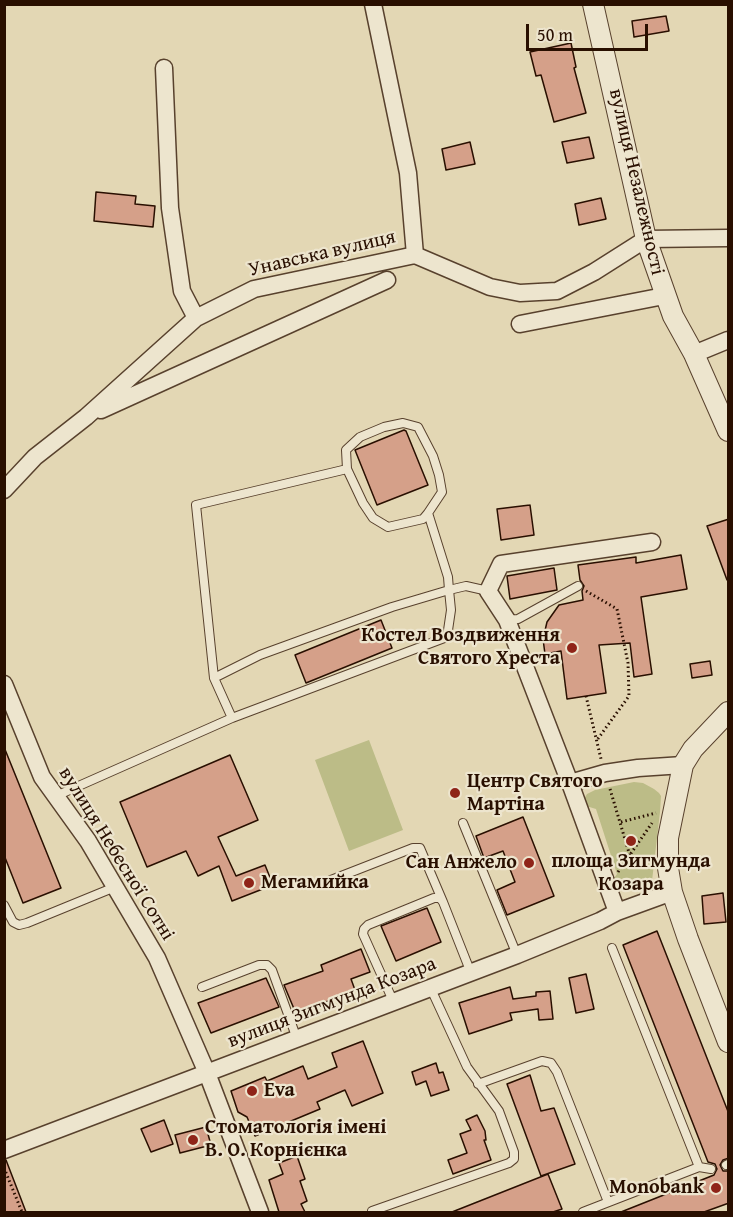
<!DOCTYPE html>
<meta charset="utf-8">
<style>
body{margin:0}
#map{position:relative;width:733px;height:1217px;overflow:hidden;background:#e3d7b4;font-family:"Gentium Book Plus",serif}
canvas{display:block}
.frame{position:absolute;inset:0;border:6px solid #290f00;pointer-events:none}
.scale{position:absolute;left:526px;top:24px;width:122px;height:27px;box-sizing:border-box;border:3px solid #290f00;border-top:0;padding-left:8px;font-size:18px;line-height:21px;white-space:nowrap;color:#290f00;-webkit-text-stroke:4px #ede5ce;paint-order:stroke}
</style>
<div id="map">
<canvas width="733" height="1217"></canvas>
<div class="frame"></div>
<div class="scale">50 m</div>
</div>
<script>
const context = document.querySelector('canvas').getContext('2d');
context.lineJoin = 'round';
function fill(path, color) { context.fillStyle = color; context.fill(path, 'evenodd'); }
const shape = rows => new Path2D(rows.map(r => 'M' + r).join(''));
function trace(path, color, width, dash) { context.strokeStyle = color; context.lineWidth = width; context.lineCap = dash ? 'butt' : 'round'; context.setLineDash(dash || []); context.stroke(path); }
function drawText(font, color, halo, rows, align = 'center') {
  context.font = font + ' "Gentium Book Plus",serif'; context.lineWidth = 4.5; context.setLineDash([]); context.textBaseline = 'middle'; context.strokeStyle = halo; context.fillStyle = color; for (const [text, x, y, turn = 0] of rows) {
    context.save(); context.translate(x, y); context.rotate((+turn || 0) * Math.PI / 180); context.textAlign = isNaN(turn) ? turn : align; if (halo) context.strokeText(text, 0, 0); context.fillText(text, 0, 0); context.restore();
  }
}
fill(shape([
 [369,740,403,830,349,851,315,760],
 [634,782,643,783,654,789,659,793,661,796,660,812,652,881,642,888,630,891,612,881,617,874,596,809,586,806,584,799,587,794,595,790]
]), '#bcbc87');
const building = shape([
 [666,16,669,31,634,37,632,21,666,16],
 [571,43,576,67,574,68,586,113,554,122,541,75,536,76,530,52,571,43],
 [589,137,594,158,567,163,562,142,589,137],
 [470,142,475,164,446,170,442,149,470,142],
 [96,192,136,196,135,204,155,206,153,227,94,221,96,192],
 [601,198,606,219,579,225,575,204,601,198],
 [404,430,406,431,428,485,377,505,355,450,404,430],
 [530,505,534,535,501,540,497,509,530,505],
 [729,519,729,579,727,580,707,526,729,519],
 [681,555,687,589,641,597,652,674,634,677,630,643,599,645,606,693,567,699,561,651,545,654,543,639,547,622,559,605,583,600,582,591,584,586,580,580,578,565,636,557,636,563,681,555],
 [554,568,557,590,510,599,507,576,554,568],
 [381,620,392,648,306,683,295,655,381,620],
 [710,661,712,675,692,678,690,664,710,661],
 [4,747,61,888,23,903,4,855,4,747],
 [230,755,258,820,218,837,236,876,265,865,273,885,232,901,219,866,198,876,186,851,147,867,120,802,230,755],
 [523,817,554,896,507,915,497,890,515,882,503,851,484,858,476,836,523,817],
 [723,893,726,922,704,924,702,896,723,893],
 [427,908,441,942,396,961,381,926,427,908],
 [657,931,729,1114,729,1158,723,1160,720,1165,723,1171,729,1171,729,1203,704,1212,621,1212,714,1175,717,1169,715,1164,708,1162,623,945,657,931],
 [361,949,370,972,351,979,355,990,321,1004,321,1007,297,1016,284,985,323,971,321,965,361,949],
 [586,974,594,1009,576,1013,569,978,586,974],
 [266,978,279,1007,211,1033,198,1003,266,978],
 [510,987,513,999,536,996,536,992,550,991,553,1019,539,1020,538,1009,510,1013,512,1020,469,1034,459,1003,510,987],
 [363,1041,383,1093,352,1106,345,1090,317,1102,320,1109,255,1136,247,1117,238,1112,231,1091,265,1077,267,1081,303,1066,308,1079,337,1067,332,1053,363,1041],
 [436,1063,439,1073,443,1072,449,1090,431,1096,426,1081,416,1085,412,1072,436,1063],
 [530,1075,541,1111,554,1108,575,1164,541,1176,507,1084,530,1075],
 [477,1115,485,1131,486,1140,484,1140,491,1160,453,1174,448,1160,467,1153,460,1134,471,1130,466,1120,477,1115],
 [164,1120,173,1144,151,1152,141,1129,164,1120],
 [206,1127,211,1145,180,1153,175,1135,206,1127],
 [297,1156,305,1179,300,1181,307,1201,301,1204,305,1212,279,1212,269,1180,283,1174,279,1163,297,1156],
 [4,1160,6,1160,26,1212,4,1212,4,1160],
 [548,1174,562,1209,553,1212,452,1212,548,1174]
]);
fill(building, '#d5a089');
trace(building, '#290f00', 1.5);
const service = shape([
 [428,513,423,519,388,527,373,518,363,503,347,469,346,450,360,437,384,427,403,423,418,427,433,456,439,475,442,492,428,513,448,577,449,590,466,586,488,591],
 [507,620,518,619,578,586],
 [232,718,214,678,196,505,347,469],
 [56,796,232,718,447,637,451,610,449,590,392,607,260,655,214,678],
 [463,823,517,955],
 [331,880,413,848,420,848,443,902],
 [4,905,13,922,19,925,27,923,115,887],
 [612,948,699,1167],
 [202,987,259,965,267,965,272,970,297,1039],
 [394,1003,363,934,364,929,368,925,434,898,440,898,443,902,471,973],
 [478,1084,542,1061,551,1063,557,1072,608,1202],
 [726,1165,728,1164],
 [372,1211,509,1163,514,1159,514,1152,499,1111,467,1067,431,989],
 [583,1212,699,1167,711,1169]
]);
const minor = shape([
 [373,4,408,173,415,255],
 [164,68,170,208,182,291,196,318],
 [520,324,664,296],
 [694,354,728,340],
 [101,410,387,280],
 [4,490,35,457,86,417,196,318,254,289,415,255,490,287,520,293,557,291,594,272,646,239,728,238],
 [4,684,42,777,88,841,157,958,207,1073,260,1212],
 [570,783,507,620,488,591,501,564,652,542],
 [617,912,570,783,605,773,638,768,683,765],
 [4,1150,517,955,600,921,617,912,672,892]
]);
const tertiary = shape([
 [593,4,646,239,673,316,694,354,728,431],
 [728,712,693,749,683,765,668,838,668,868,672,892,688,939,728,1042]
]);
trace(service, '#58412d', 10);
trace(minor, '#58412d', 19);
trace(tertiary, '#58412d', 22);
trace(shape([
 [586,591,617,609,628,663,629,696,597,740],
 [586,696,601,759],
 [610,789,630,856],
 [621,822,656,813],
 [618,872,652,823],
 [4,1168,22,1212]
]), '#290f00', 3, [1.5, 3]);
trace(service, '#ede5ce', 8);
trace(minor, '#ede5ce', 16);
trace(tertiary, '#ede5ce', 20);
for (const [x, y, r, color] of [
 [572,648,6,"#8f2418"],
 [455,793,6,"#8f2418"],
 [631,841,6,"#8f2418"],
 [529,863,6,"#8f2418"],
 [249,883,6,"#8f2418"],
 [252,1091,6,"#8f2418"],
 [193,1140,6,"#8f2418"],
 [716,1188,6,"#8f2418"]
]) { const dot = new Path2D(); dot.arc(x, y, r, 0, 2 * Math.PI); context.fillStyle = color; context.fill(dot); trace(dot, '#ede5ce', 2); }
drawText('20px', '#290f00', '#ede5ce', [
 ["вулиця Незалежності",636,182,77],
 ["Унавська вулиця",322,254,-13],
 ["вулиця Небесної Сотні",116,854,58],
 ["вулиця Зигмунда Козара",332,1003,-21]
]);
drawText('bold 20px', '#290f00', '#ede5ce', [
 ["Костел Воздвиження",560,636,"right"],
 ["Святого Хреста",560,659,"right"],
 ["Центр Святого",467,782],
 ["Мартіна",467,805],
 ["площа Зигмунда",631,862,"center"],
 ["Козара",631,885,"center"],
 ["Сан Анжело",517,863,"right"],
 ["Мегамийка",261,883],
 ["Eva",264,1091],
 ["Стоматологія імені",205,1128],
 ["В. О. Корнієнка",205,1151],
 ["Monobank",704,1188,"right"]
], 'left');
</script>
